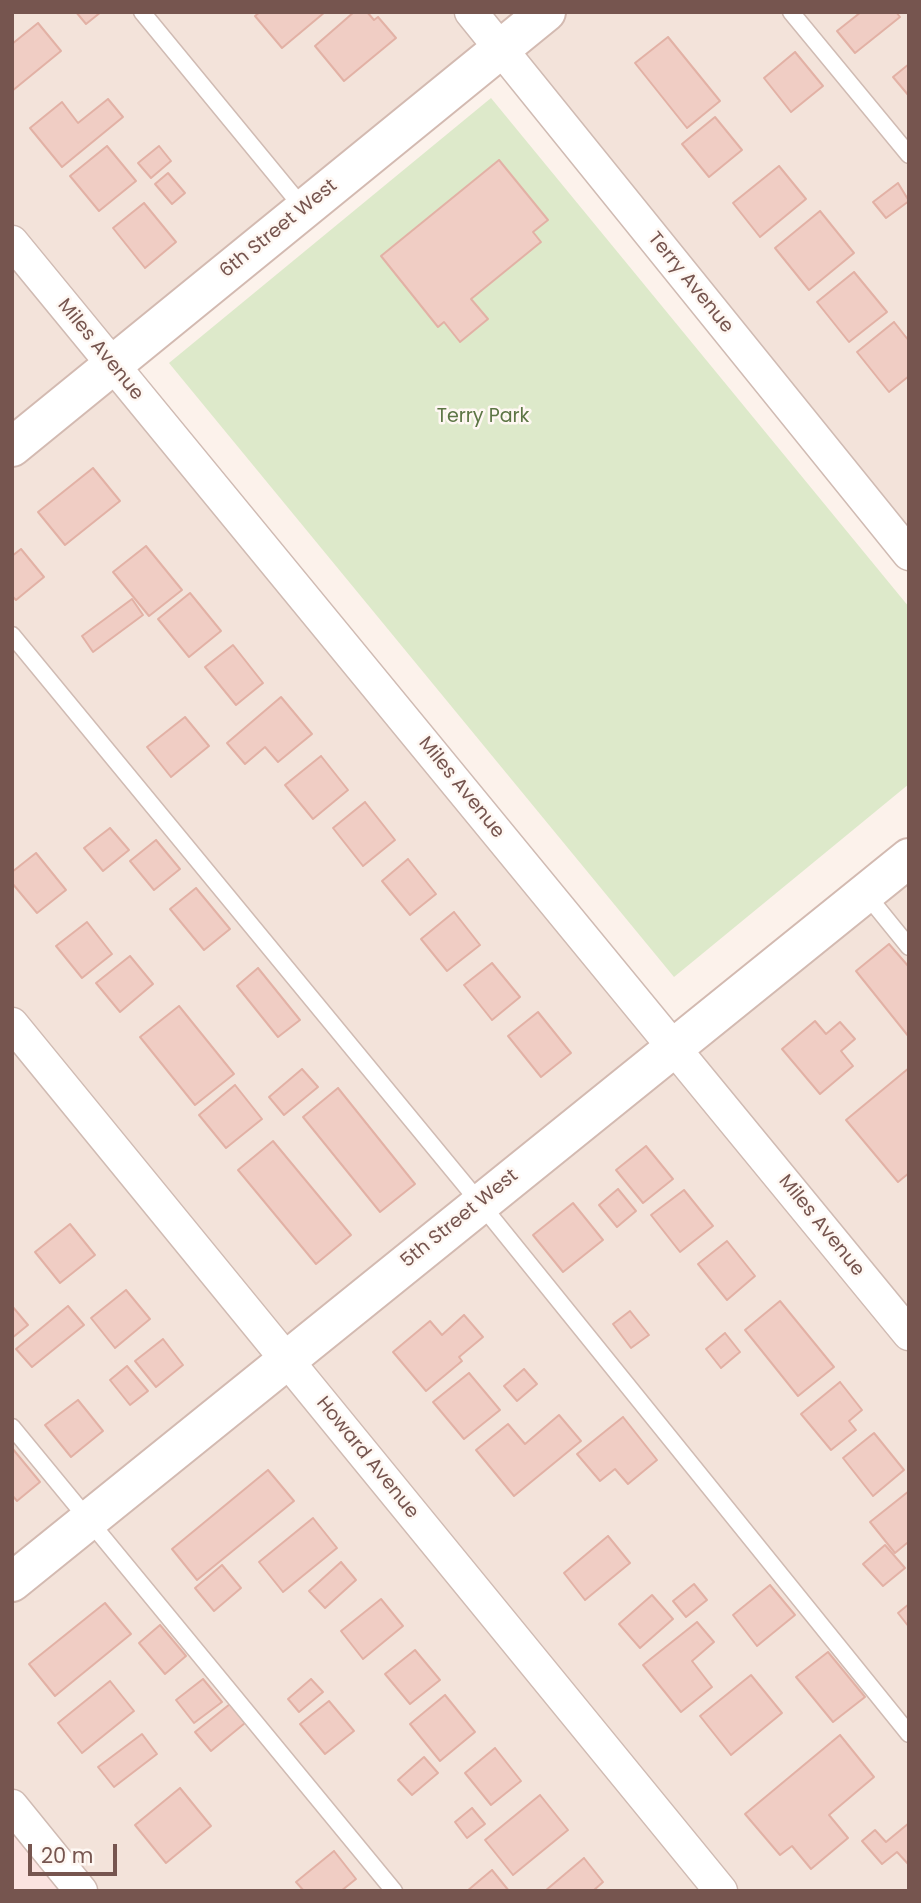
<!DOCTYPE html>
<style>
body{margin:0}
#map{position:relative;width:921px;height:1903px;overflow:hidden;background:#fcf2eb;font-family:Poppins,sans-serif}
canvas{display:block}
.frame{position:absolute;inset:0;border:14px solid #76554f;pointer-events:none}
.scale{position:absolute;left:28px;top:1844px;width:89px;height:32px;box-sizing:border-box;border:4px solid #76554f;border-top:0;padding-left:9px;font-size:21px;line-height:24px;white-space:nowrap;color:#76554f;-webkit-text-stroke:5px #fef7f2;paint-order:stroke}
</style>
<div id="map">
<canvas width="921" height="1903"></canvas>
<div class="frame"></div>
<div class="scale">20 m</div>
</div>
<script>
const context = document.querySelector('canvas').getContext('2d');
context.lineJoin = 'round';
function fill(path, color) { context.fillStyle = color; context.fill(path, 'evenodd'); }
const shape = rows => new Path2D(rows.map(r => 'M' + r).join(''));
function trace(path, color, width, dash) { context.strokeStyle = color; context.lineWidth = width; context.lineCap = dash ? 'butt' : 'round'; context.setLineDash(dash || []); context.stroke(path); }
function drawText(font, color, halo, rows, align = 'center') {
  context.font = font + ' Poppins,sans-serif'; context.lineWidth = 5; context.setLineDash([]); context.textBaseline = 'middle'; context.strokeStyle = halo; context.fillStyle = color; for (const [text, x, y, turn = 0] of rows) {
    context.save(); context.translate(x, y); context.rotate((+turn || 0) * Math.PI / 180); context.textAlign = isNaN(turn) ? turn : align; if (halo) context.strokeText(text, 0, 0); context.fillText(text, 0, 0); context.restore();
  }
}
fill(shape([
 [12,12,909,12,909,554,501,49,105,355,673,1046,12,1581],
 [909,876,909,1891,81,1891,12,1806,12,1584]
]), '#f3e3da');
fill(shape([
 [12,1806,81,1891,12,1891]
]), '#fbe3e0');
fill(shape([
 [491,98,909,607,909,784,674,977,169,363]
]), '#dde9ca');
const building = shape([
 [76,12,101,12,86,24,76,12],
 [260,12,325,12,282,48,255,16,260,12],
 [354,12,367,12,374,20,378,17,396,38,344,81,315,46,354,12],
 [861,12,896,12,900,17,855,53,837,31,861,12],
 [38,23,61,51,12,91,12,44,38,23],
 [668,37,720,101,687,128,635,63,668,37],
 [795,52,823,86,791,112,764,78,795,52],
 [909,64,909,96,893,77,909,64],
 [108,99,123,117,62,167,30,128,62,102,78,123,108,99],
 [715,117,742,150,709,177,682,144,715,117],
 [107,146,136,181,99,211,70,176,107,146],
 [159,146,171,161,151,178,138,163,159,146],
 [499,160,548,220,533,232,541,242,471,299,488,319,460,342,444,322,438,327,381,256,499,160],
 [779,166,806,199,760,237,733,203,779,166],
 [168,173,185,193,172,204,155,184,168,173],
 [898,183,909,201,886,218,873,202,898,183],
 [144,203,176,242,145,268,113,228,144,203],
 [820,211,854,253,809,290,775,248,820,211],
 [854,272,887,312,849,342,817,302,854,272],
 [894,322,909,341,909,376,889,392,857,352,894,322],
 [93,468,120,501,65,545,38,512,93,468],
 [146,546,182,590,149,616,113,572,146,546],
 [21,549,44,577,16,600,12,596,12,556,21,549],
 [190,593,221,631,189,657,158,619,190,593],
 [132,599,143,615,93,652,82,636,132,599],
 [233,645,263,683,236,705,205,667,233,645],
 [281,697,312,734,278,762,265,747,245,764,227,743,281,697],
 [185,717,209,746,171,777,147,747,185,717],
 [321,756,348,790,313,819,285,785,321,756],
 [365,802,395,840,363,866,333,828,365,802],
 [110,828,129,850,103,871,84,848,110,828],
 [156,840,180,869,154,890,130,861,156,840],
 [36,853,66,890,37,913,12,883,12,872,36,853],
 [408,859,436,894,410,915,382,881,408,859],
 [196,888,230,929,204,950,170,909,196,888],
 [454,912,480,945,447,971,421,939,454,912],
 [87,922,112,954,82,978,56,946,87,922],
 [889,944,909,967,909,1037,856,971,889,944],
 [130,956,153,984,120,1012,96,983,130,956],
 [492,963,520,997,492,1020,464,985,492,963],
 [258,968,300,1020,278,1037,237,986,258,968],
 [179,1006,234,1074,195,1105,140,1037,179,1006],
 [538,1012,571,1053,541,1077,508,1036,538,1012],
 [815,1021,826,1034,840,1022,855,1039,841,1051,853,1066,820,1094,782,1049,815,1021],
 [909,1068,909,1173,898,1182,846,1120,909,1068],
 [302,1069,318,1087,284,1115,269,1097,302,1069],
 [235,1085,262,1119,226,1148,199,1115,235,1085],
 [338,1088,415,1184,380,1212,303,1117,338,1088],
 [273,1141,351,1235,316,1264,238,1170,273,1141],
 [646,1146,673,1179,643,1203,616,1170,646,1146],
 [618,1189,636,1211,617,1227,599,1205,618,1189],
 [684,1190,713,1226,680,1252,651,1215,684,1190],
 [573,1203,603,1240,563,1272,533,1235,573,1203],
 [70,1224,95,1255,60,1283,35,1252,70,1224],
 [727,1241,755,1276,727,1300,698,1264,727,1241],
 [126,1290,150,1319,115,1348,91,1318,126,1290],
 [780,1301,834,1367,798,1396,745,1330,780,1301],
 [12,1306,28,1325,12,1338,12,1306],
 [68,1306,84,1325,32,1367,16,1349,68,1306],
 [630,1311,649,1335,631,1348,613,1324,630,1311],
 [464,1315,483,1337,459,1357,462,1361,426,1391,393,1352,430,1321,442,1335,464,1315],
 [725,1333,740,1352,721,1368,706,1349,725,1333],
 [163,1339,183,1365,156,1387,135,1361,163,1339],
 [127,1366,148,1391,130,1405,110,1380,127,1366],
 [524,1369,537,1384,517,1401,504,1386,524,1369],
 [469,1373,500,1410,464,1439,433,1402,469,1373],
 [840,1382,862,1410,849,1421,856,1430,831,1450,801,1414,840,1382],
 [78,1400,103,1431,71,1457,45,1425,78,1400],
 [559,1415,581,1441,514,1496,476,1450,508,1424,525,1444,559,1415],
 [623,1417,657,1460,628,1484,615,1469,600,1481,577,1454,623,1417],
 [874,1433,904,1470,873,1496,843,1458,874,1433],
 [12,1448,40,1482,17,1501,12,1495,12,1448],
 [268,1470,294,1501,197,1580,172,1549,268,1470],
 [909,1491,909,1545,907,1543,895,1553,870,1522,909,1491],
 [313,1518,337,1548,283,1592,259,1562,313,1518],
 [608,1536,630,1563,585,1600,564,1573,608,1536],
 [885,1545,905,1568,883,1586,863,1564,885,1545],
 [341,1562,356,1580,325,1608,309,1591,341,1562],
 [222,1565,241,1588,214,1611,195,1588,222,1565],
 [694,1584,707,1600,686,1617,673,1601,694,1584],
 [770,1585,795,1615,757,1646,733,1615,770,1585],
 [652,1595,673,1619,640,1648,619,1624,652,1595],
 [381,1599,403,1626,363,1659,341,1631,381,1599],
 [105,1603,131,1634,55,1696,29,1664,105,1603],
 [909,1604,909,1627,898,1613,909,1604],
 [697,1622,714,1642,692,1661,712,1687,681,1712,643,1665,697,1622],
 [160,1625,186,1656,165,1674,139,1643,160,1625],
 [415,1650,440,1680,410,1704,385,1674,415,1650],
 [828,1652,865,1697,833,1722,796,1677,828,1652],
 [751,1675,782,1713,731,1755,700,1716,751,1675],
 [203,1679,222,1702,194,1723,176,1700,203,1679],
 [311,1679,323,1692,299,1712,288,1699,311,1679],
 [110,1681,134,1711,82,1753,58,1723,110,1681],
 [445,1695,475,1732,440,1761,410,1724,445,1695],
 [329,1701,354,1731,325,1754,300,1724,329,1701],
 [230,1704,245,1723,211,1751,195,1732,230,1704],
 [142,1734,157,1754,114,1787,98,1767,142,1734],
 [840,1735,874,1777,829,1815,848,1838,811,1869,792,1846,780,1855,745,1814,840,1735],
 [495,1748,521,1781,491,1805,465,1773,495,1748],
 [424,1757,438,1773,412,1795,398,1780,424,1757],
 [180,1788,211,1826,166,1863,135,1825,180,1788],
 [540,1795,568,1830,513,1875,485,1840,540,1795],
 [472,1808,485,1824,467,1838,455,1822,472,1808],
 [909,1823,909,1865,897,1852,882,1864,862,1841,875,1830,886,1842,909,1823],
 [334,1851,356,1879,341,1891,304,1891,296,1882,334,1851],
 [584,1858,603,1882,593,1891,545,1891,584,1858],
 [492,1870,509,1891,467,1891,492,1870]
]);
fill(building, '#f0cdc4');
trace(building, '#e2b1a5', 2);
const lane = shape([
 [142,12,304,209],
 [791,12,909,155],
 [12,635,480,1203,909,1734],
 [866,894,909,947],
 [12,1427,394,1891]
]);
const street = shape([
 [471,12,909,554],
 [12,242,909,1334],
 [12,1024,721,1891],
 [12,1806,81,1891]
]);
const secondary = shape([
 [12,447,546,12],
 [12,1582,909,858]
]);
trace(lane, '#d0bbb3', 19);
trace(street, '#d0bbb3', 35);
trace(secondary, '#d3bab1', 42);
trace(lane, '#fff', 16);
trace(street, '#fff', 32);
trace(secondary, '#fff', 38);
drawText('19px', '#76554f', '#fef7f2', [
 ["6th Street West",279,229,-39],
 ["Terry Avenue",690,283,51],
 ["Miles Avenue",100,350,51],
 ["Miles Avenue",461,788,51],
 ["5th Street West",460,1219,-39],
 ["Miles Avenue",821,1226,51],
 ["Howard Avenue",367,1458,51]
]);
drawText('19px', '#5c7544', '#fef7f2', [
 ["Terry Park",483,417]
]);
</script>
